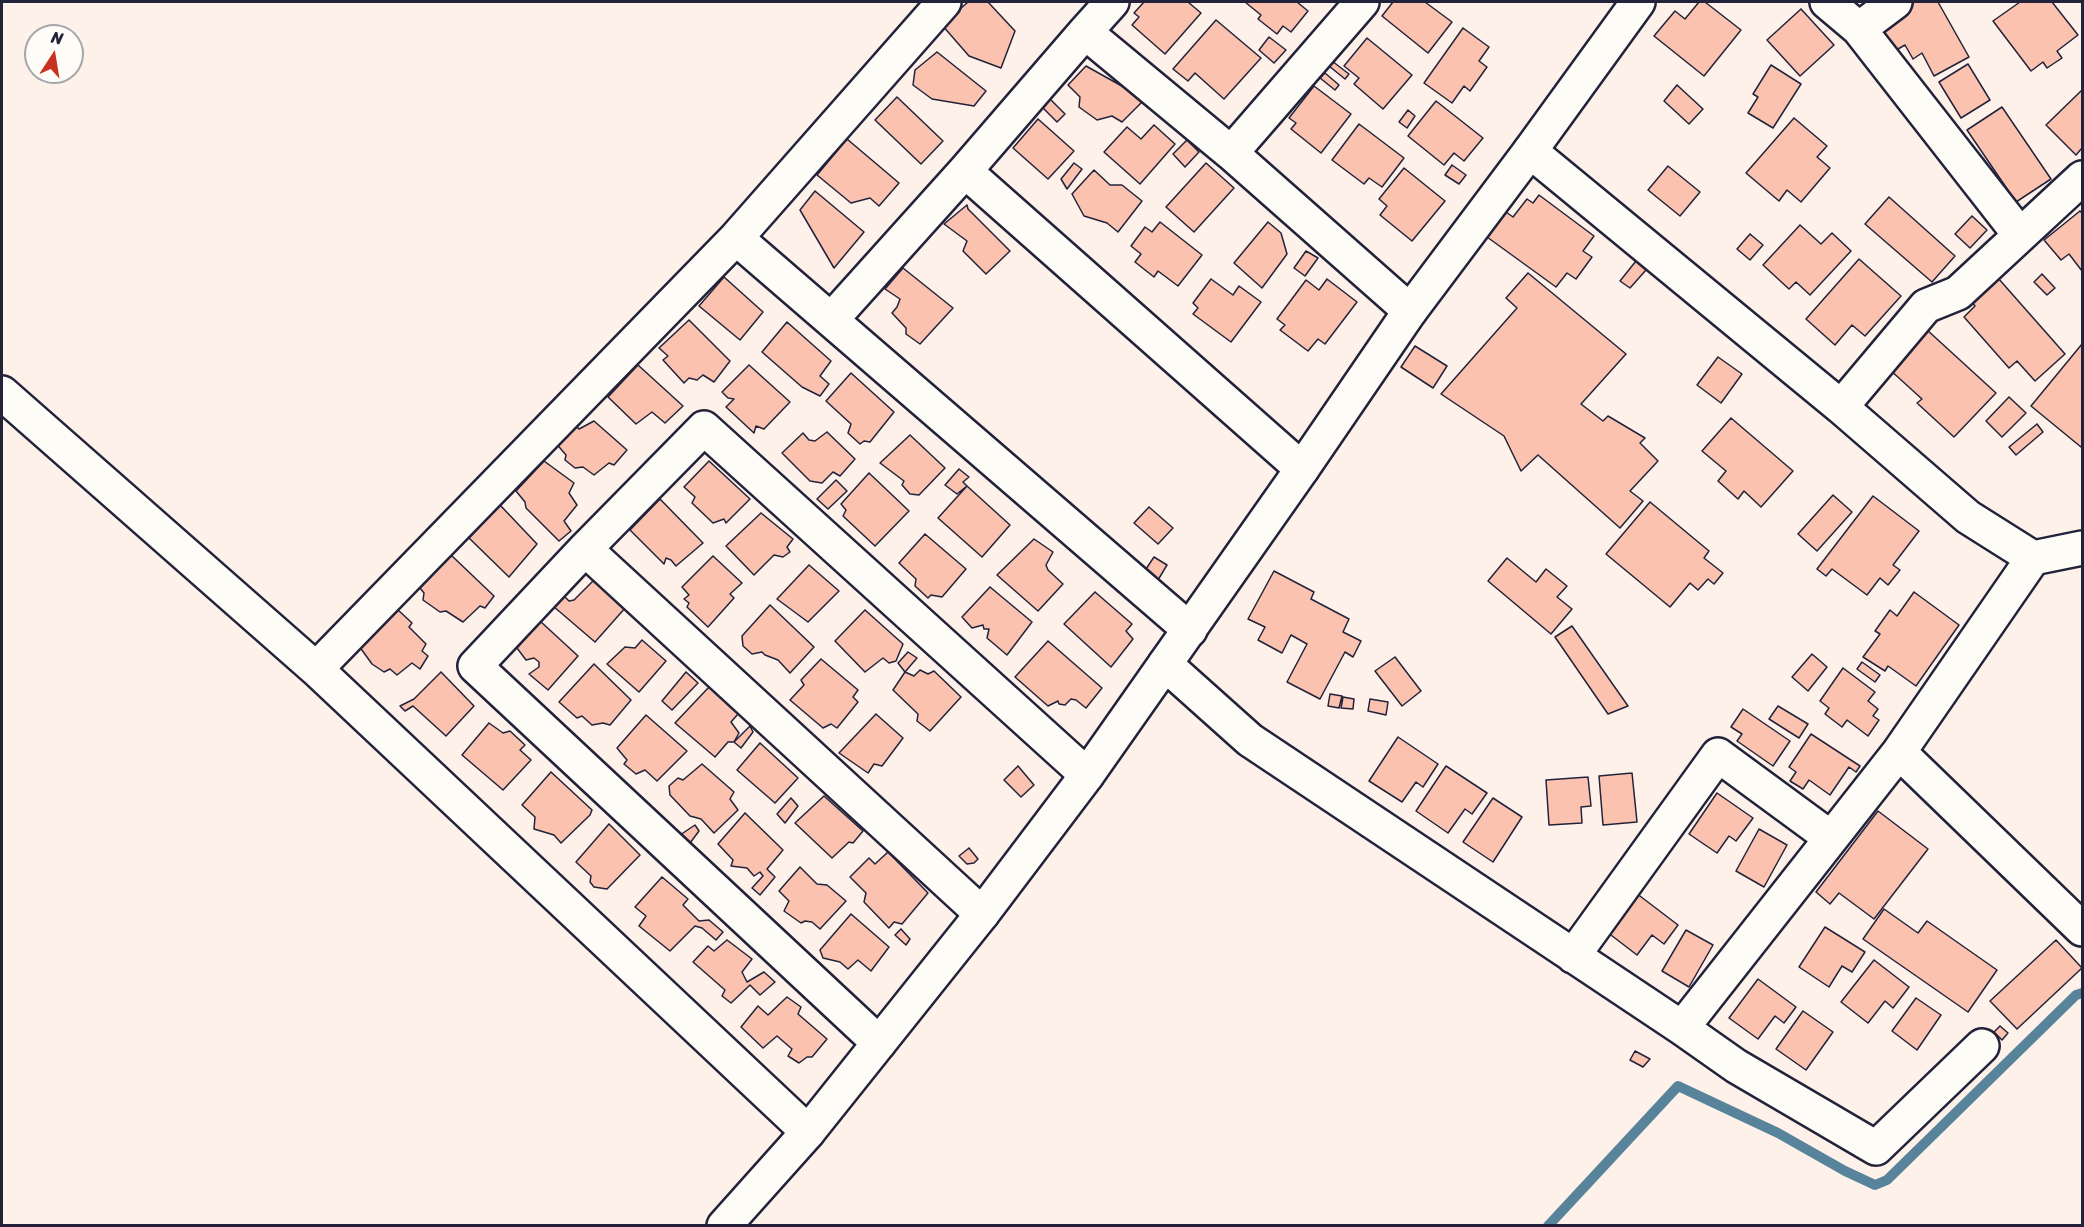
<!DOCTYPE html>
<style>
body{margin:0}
#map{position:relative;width:2084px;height:1227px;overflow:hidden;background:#fdf1e9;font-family:Sriracha,sans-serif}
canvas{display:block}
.frame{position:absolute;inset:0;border:3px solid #22223b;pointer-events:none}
.north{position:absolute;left:24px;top:24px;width:60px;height:60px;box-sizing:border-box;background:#fdfcf7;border:2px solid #a5a5ac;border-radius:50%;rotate:12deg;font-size:16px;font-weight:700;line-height:24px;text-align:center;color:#22223b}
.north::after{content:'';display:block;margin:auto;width:21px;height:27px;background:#c8321e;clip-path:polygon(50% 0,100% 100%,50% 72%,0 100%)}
</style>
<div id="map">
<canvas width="2084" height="1227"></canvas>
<div class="frame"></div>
<div class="north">N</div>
</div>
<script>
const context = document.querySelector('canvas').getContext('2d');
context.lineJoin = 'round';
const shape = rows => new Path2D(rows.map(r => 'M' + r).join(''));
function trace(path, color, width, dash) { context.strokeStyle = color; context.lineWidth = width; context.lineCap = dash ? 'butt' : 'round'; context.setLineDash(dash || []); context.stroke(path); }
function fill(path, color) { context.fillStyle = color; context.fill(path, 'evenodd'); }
trace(shape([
 [1548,1226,1678,1086,1778,1133,1845,1171,1875,1185,1887,1180,2076,995,2082,993]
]), '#57849b', 10);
const building = shape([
 [968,2,988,2,1015,31,1001,68,969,56,942,25,968,2],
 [1144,2,1188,2,1201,13,1165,54,1132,25,1139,17,1134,13,1144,2],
 [1245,2,1297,2,1308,11,1291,32,1283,26,1277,34,1258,19,1261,15,1245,2],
 [1393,2,1425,2,1452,22,1428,53,1382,16,1393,2],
 [1699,2,1705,2,1741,30,1704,76,1654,36,1675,11,1685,19,1699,2],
 [1914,2,1938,2,1969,57,1934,76,1922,53,1913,59,1905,45,1891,53,1875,22,1914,2],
 [2020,2,2052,2,2078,35,2057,51,2062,58,2047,68,2043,62,2031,71,1993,21,2020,2],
 [1801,9,1834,45,1800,76,1767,40,1801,9],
 [1216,20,1261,58,1224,99,1195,73,1188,81,1173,69,1216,20],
 [1463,28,1489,47,1479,61,1487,67,1470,91,1464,86,1452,103,1424,83,1463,28],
 [1269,37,1286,50,1274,63,1259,50,1269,37],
 [1367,38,1412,75,1383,109,1354,84,1359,78,1344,66,1367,38],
 [937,52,986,91,974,106,932,99,913,85,915,70,937,52],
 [1332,61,1349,74,1345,79,1329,66,1332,61],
 [1968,64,1990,100,1961,118,1939,82,1968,64],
 [1771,65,1801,84,1773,128,1748,113,1758,97,1753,94,1771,65],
 [1086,66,1145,99,1122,122,1112,116,1097,120,1079,107,1080,97,1068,85,1086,66],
 [1325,73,1339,85,1335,90,1320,78,1325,73],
 [1677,85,1703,109,1689,124,1664,101,1677,85],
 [1314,86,1351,114,1321,153,1291,129,1296,123,1289,118,1314,86],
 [2082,90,2082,148,2076,155,2046,125,2082,90],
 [897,97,943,141,921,164,875,120,897,97],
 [1049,98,1065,114,1057,122,1041,106,1049,98],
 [1436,101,1483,138,1464,161,1454,153,1444,165,1408,136,1436,101],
 [2002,107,2051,179,2016,202,1967,130,2002,107],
 [1408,110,1415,116,1407,128,1399,122,1408,110],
 [1794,118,1827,146,1817,157,1830,168,1801,202,1787,190,1779,201,1746,173,1794,118],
 [1038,119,1074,151,1048,179,1013,148,1038,119],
 [1359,124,1404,158,1382,187,1369,178,1364,184,1332,160,1359,124],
 [1154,125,1175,144,1140,184,1104,152,1127,127,1141,139,1154,125],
 [847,139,899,183,879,206,870,198,851,203,817,175,847,139],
 [1187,140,1199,152,1185,167,1173,154,1187,140],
 [1074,163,1082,169,1067,189,1061,179,1074,163],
 [1206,163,1234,188,1194,232,1166,207,1206,163],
 [1452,165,1466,175,1459,184,1445,175,1452,165],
 [1668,166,1700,192,1680,216,1648,190,1668,166],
 [1404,168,1445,201,1412,241,1380,215,1387,206,1379,199,1404,168],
 [1094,170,1110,185,1122,185,1142,201,1118,232,1107,223,1084,216,1072,194,1094,170],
 [815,191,864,232,834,268,800,210,815,191],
 [1539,195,1594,236,1583,251,1592,257,1576,279,1567,273,1556,287,1487,237,1506,212,1513,217,1527,199,1533,203,1539,195],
 [1889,197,1955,256,1932,282,1865,224,1889,197],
 [967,205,968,209,1010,251,986,274,963,251,967,241,944,224,967,205],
 [2080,211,2082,213,2082,271,2069,254,2061,260,2044,240,2080,211],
 [1972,216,1987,230,1970,248,1955,234,1972,216],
 [1160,222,1202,255,1178,286,1158,271,1154,277,1135,262,1141,254,1131,246,1145,227,1152,232,1160,222],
 [1268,222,1281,233,1287,254,1262,288,1234,263,1268,222],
 [1800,225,1821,244,1832,233,1851,251,1810,295,1796,282,1789,289,1763,265,1800,225],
 [1750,234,1763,245,1750,260,1737,249,1750,234],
 [1306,251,1318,258,1305,276,1294,268,1306,251],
 [1859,259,1901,296,1865,336,1852,325,1835,345,1806,319,1859,259],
 [1636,261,1646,270,1630,288,1620,281,1636,261],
 [903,268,953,308,920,344,906,334,906,328,892,313,897,307,900,299,885,289,903,268],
 [1528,273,1626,354,1581,404,1603,421,1608,416,1645,438,1640,443,1658,461,1630,491,1643,501,1620,528,1538,455,1521,471,1504,436,1441,394,1517,308,1506,298,1528,273],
 [2042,274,2055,288,2047,295,2034,282,2042,274],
 [724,277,763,312,740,340,699,306,724,277],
 [1998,278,2065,354,2035,381,2017,361,2009,368,1964,317,1975,306,1971,301,1998,278],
 [1211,279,1233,295,1239,286,1261,302,1231,342,1193,314,1198,308,1193,303,1211,279],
 [1327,279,1357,302,1325,344,1318,339,1308,351,1280,330,1285,325,1277,319,1306,280,1319,290,1327,279],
 [689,320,730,361,714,382,703,375,697,380,689,378,684,383,663,360,668,356,659,348,689,320],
 [787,322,831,361,820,376,829,384,820,396,802,387,762,352,787,322],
 [1926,329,1996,393,1954,437,1917,403,1922,399,1889,369,1926,329],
 [2082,344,2082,445,2081,447,2031,406,2082,344],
 [1415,346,1447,366,1433,388,1401,367,1415,346],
 [1718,357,1742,374,1721,403,1697,385,1718,357],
 [638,365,683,406,665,423,652,412,636,424,608,397,638,365],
 [749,365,790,402,764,429,756,426,754,433,726,407,734,399,728,398,722,392,749,365],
 [851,373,894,412,870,442,864,441,860,444,848,433,851,424,826,401,851,373],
 [2009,397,2026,413,2002,437,1986,421,2009,397],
 [1731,418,1793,471,1761,507,1744,491,1738,499,1718,481,1726,471,1702,451,1731,418],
 [594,421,627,450,614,465,609,463,594,475,583,467,575,468,565,460,566,455,554,441,573,423,579,429,594,421],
 [2037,424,2043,432,2016,455,2009,447,2037,424],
 [827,432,855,459,840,476,833,472,822,483,810,481,782,453,803,433,809,440,815,441,827,432],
 [910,435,945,468,919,495,910,494,902,485,904,481,880,463,910,435],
 [544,461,574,483,569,493,577,505,564,521,571,531,559,541,526,508,525,502,516,491,544,461],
 [709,461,750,499,726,523,724,519,713,523,692,503,695,497,684,487,709,461],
 [959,469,969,477,963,482,967,486,957,494,945,485,959,469],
 [869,473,909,511,875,546,843,516,846,510,841,504,869,473],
 [836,480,847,491,828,509,817,499,836,480],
 [967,486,1010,525,982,557,938,518,967,486],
 [1833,495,1852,512,1817,551,1798,534,1833,495],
 [1873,496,1919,531,1893,565,1900,570,1888,585,1880,578,1867,595,1832,569,1826,576,1817,569,1873,496],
 [660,499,703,543,676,566,671,560,666,558,664,564,630,530,660,499],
 [1650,502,1709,551,1704,558,1723,573,1714,584,1708,579,1698,590,1690,583,1670,607,1606,554,1650,502],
 [500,505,537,544,509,577,469,538,500,505],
 [1149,507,1173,528,1158,544,1134,523,1149,507],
 [761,513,793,539,787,547,790,552,783,557,774,555,754,575,726,546,761,513],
 [925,534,966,569,942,597,931,595,928,598,915,586,916,579,899,563,925,534],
 [1034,539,1053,552,1046,565,1048,570,1063,584,1038,611,997,575,1034,539],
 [451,555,494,596,485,608,480,606,463,622,446,611,440,612,423,600,424,593,420,588,451,555],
 [713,556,742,583,730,594,734,598,708,627,687,607,689,603,684,599,689,595,682,587,713,556],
 [1154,557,1167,565,1158,580,1144,572,1154,557],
 [1507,558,1536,582,1546,569,1567,586,1557,597,1572,609,1551,634,1488,581,1507,558],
 [809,565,839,591,808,622,777,599,809,565],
 [1274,571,1314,592,1311,599,1349,619,1343,632,1361,641,1353,657,1345,652,1320,699,1287,682,1307,644,1291,635,1282,653,1258,640,1265,627,1248,619,1274,571],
 [595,579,626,607,595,642,553,606,564,596,569,601,574,600,595,579],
 [990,587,1032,622,1007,655,987,638,989,629,984,629,983,625,972,628,962,617,990,587],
 [1095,592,1132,624,1126,631,1133,639,1111,667,1064,624,1095,592],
 [1914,592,1959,625,1916,686,1888,666,1885,671,1863,657,1880,634,1875,631,1890,610,1897,616,1914,592],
 [770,605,814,647,790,673,778,660,765,655,762,652,752,654,743,646,742,636,770,605],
 [397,609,412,623,409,627,426,644,422,651,428,656,420,669,412,663,397,675,390,669,384,672,372,664,359,646,397,609],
 [865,610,903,644,896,661,889,663,883,658,865,672,835,641,865,610],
 [540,621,578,656,548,690,529,674,539,667,539,662,534,658,526,660,517,648,540,621],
 [1572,626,1628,706,1608,714,1555,637,1572,626],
 [642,640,666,661,639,692,607,664,625,647,635,648,642,640],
 [1048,641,1102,688,1086,708,1076,700,1071,699,1065,705,1059,704,1058,701,1048,706,1015,677,1048,641],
 [908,652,917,658,905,672,898,663,908,652],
 [1812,654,1827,667,1808,691,1792,677,1812,654],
 [1395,657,1421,691,1402,706,1375,671,1395,657],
 [821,659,858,690,853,697,858,702,837,728,831,724,823,728,790,700,804,685,801,680,821,659],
 [1862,662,1880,675,1875,682,1857,669,1862,662],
 [594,664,631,700,610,725,603,723,592,725,582,716,577,718,559,702,594,664],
 [1843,668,1875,692,1868,701,1878,709,1873,716,1879,720,1868,736,1847,720,1842,727,1825,714,1829,708,1820,701,1843,668],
 [920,670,928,674,934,671,961,697,930,731,917,721,918,714,893,690,905,672,914,676,920,670],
 [441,672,474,706,446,736,413,706,405,711,400,706,414,699,441,672],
 [686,672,698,683,672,710,662,701,686,672],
 [709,687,738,714,731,722,739,733,734,742,728,742,715,757,675,723,709,687],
 [1330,694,1342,696,1339,708,1328,706,1330,694],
 [1343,697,1354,699,1353,709,1341,708,1343,697],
 [1370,699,1388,702,1386,715,1368,711,1370,699],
 [1778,706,1808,724,1799,738,1769,719,1778,706],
 [1743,709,1790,741,1773,766,1737,741,1742,734,1731,727,1743,709],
 [876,714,903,738,882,766,874,764,868,773,839,753,876,714],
 [646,715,687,751,657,781,645,770,636,774,624,764,627,760,617,748,646,715],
 [489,723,503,733,510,731,525,745,520,750,531,760,503,790,462,755,489,723],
 [750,726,753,732,741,748,734,742,750,726],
 [1811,734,1860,766,1856,772,1849,767,1830,795,1809,780,1803,789,1790,781,1796,772,1789,767,1811,734],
 [1398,737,1438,764,1423,787,1416,782,1402,802,1369,781,1398,737],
 [760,743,798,778,775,803,737,770,760,743],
 [702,764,734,792,730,799,738,810,714,833,701,819,690,816,670,795,669,786,678,778,683,780,702,764],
 [1018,766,1034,785,1021,797,1004,780,1018,766],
 [1446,766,1487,793,1472,814,1465,809,1448,833,1416,811,1446,766],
 [551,772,592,810,590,815,561,843,554,835,534,829,535,817,522,805,551,772],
 [1632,773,1637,822,1603,825,1599,776,1632,773],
 [1588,777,1591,806,1581,807,1582,823,1549,825,1546,780,1588,777],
 [1717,793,1753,818,1736,841,1729,836,1717,853,1689,834,1717,793],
 [824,796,863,831,853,843,849,842,832,858,795,823,824,796],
 [791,798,798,806,785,823,777,814,791,798],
 [1493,798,1522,817,1493,862,1463,842,1493,798],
 [1878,811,1928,849,1874,919,1839,893,1830,904,1816,892,1878,811],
 [745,813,783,850,767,869,775,877,760,895,752,888,763,876,760,872,754,876,747,868,731,866,733,860,718,844,745,813],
 [609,824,640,855,607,889,594,887,590,882,591,876,576,862,609,824],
 [695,825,699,831,690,843,680,835,695,825],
 [1759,829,1787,845,1764,887,1736,871,1759,829],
 [969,848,978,859,974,863,967,864,959,856,969,848],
 [888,852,928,893,902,924,894,922,889,928,864,902,866,893,850,877,869,858,875,864,888,852],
 [800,867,817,884,827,885,846,901,820,929,812,922,805,921,801,923,784,911,789,901,779,891,800,867],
 [662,877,688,899,683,905,699,921,709,920,723,932,716,940,702,928,695,926,670,951,639,926,646,916,635,907,662,877],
 [1636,893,1678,925,1664,944,1652,935,1637,955,1607,932,1636,893],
 [1884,909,1918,933,1927,921,1997,970,1968,1012,1863,939,1884,909],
 [851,914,889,947,871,971,858,960,848,969,840,962,823,958,820,950,851,914],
 [1825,927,1865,952,1852,972,1842,966,1829,987,1799,967,1825,927],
 [901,929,910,939,906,945,895,935,901,929],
 [1686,930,1713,945,1689,987,1662,971,1686,930],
 [727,940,752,959,742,972,747,982,764,972,775,982,760,995,750,985,731,1003,722,996,725,990,693,962,708,946,714,951,727,940],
 [2056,940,2082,968,2017,1029,1990,1001,2056,940],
 [1874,960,1909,987,1893,1008,1885,1001,1868,1023,1841,1002,1874,960],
 [1758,979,1796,1007,1784,1023,1775,1016,1758,1039,1729,1018,1758,979],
 [787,997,801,1007,798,1014,827,1039,812,1057,807,1057,799,1063,788,1056,792,1049,777,1036,763,1048,741,1027,758,1006,768,1015,787,997],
 [1916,998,1941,1015,1917,1050,1892,1031,1916,998],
 [1803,1011,1833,1032,1806,1070,1776,1049,1803,1011],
 [2000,1026,2008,1033,2002,1040,1994,1032,2000,1026],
 [1635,1051,1650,1059,1643,1067,1630,1060,1635,1051]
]);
fill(building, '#fbc3af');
trace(building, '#22223b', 1.5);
const minor = shape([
 [1827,2,1859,29,2020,235],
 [1859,29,1895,2],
 [1085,32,1112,2],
 [1530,151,1841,407,1968,517,2033,558,2082,548],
 [1231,153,1362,2],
 [965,171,1302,469],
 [736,238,831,320],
 [2,393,316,669,808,1132],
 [1841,407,1926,306,1958,293,2082,178],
 [585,549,982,914],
 [1190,630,831,320,965,171,1085,32,1231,153,1410,311],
 [1165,664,1250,740,1682,1028,1899,752,2033,558],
 [316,669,736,238,944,2],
 [1899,752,2082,929],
 [1573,956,1718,755,1831,838],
 [1682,1028,1736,1066,1876,1148,1982,1046],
 [879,1043,475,666,585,549,704,428,1087,775]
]);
const tertiary = shape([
 [724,1226,808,1132,982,914,1087,775,1302,469,1410,311,1530,151,1638,2]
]);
trace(minor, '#22223b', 38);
trace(tertiary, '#22223b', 38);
trace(minor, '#fdfcf7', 33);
trace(tertiary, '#fdfcf7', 33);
</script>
